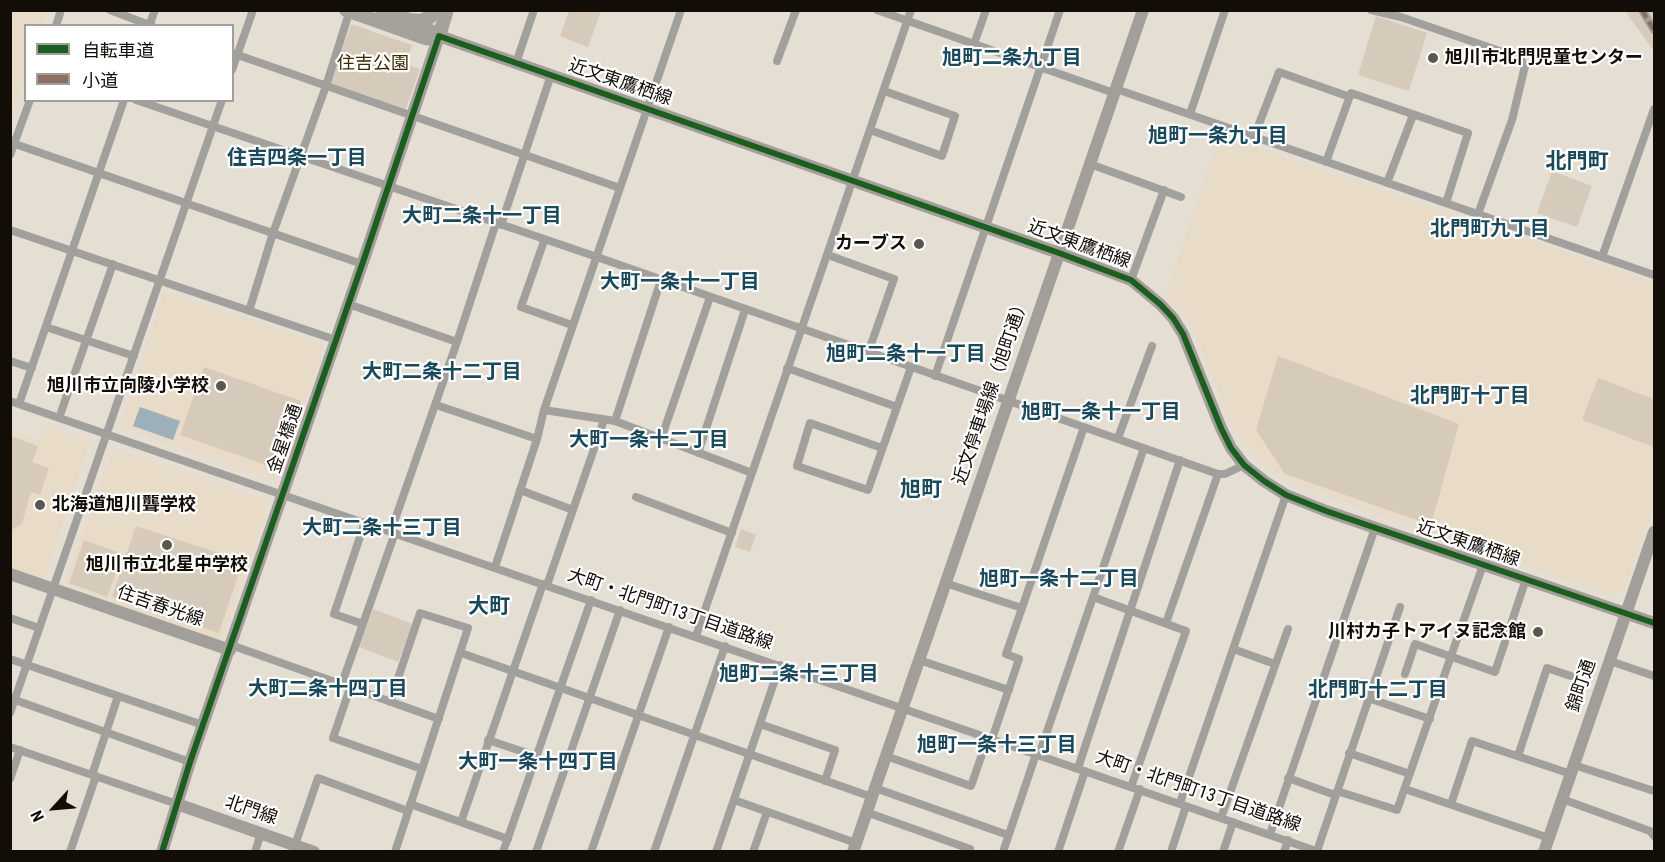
<!DOCTYPE html>
<meta charset="utf-8">
<style>
body{margin:0}
#map{position:relative;width:1665px;height:862px;overflow:hidden;background:#e5ded3;font-family:"Roboto Condensed","Noto Sans JP",sans-serif}
canvas{display:block}
.frame{position:absolute;inset:0;border:12px solid #120e07;pointer-events:none}
.legend{position:absolute;left:24px;top:24px;width:210px;height:78px;box-sizing:border-box;background:#fff;border:2px solid #a09f9c;margin:0;padding:8px 10px;list-style:none;font-size:18px;color:#120e07}
.legend li{display:flex;align-items:center;gap:12px;height:30px}
.legend b{width:30px;border:2px solid #a09f9c}
.north{position:absolute;left:24px;top:778px;width:60px;height:60px;-webkit-text-stroke:4px #fff;paint-order:stroke;rotate:244deg;font-size:16px;font-weight:700;line-height:24px;text-align:center;color:#120e07}
.north::after{content:'';display:block;margin:auto;width:21px;height:27px;background:#120e07;clip-path:polygon(50% 0,100% 100%,50% 72%,0 100%)}
</style>
<div id="map">
<canvas width="1665" height="862"></canvas>
<div class="frame"></div>
<ul class="legend">
<li><b style="height:8px;background:#1b5e20"></b>自転車道</li>
<li><b style="height:8px;background:#8d6e63"></b>小道</li>
</ul>
<div class="north">N</div>
</div>
<script>
const context = document.querySelector('canvas').getContext('2d');
context.lineJoin = 'round';
function fill(path, color) { context.fillStyle = color; context.fill(path, 'evenodd'); }
const shape = rows => new Path2D(rows.map(r => 'M' + r).join(''));
function trace(path, color, width, dash) { context.strokeStyle = color; context.lineWidth = width; context.lineCap = dash ? 'butt' : 'round'; context.setLineDash(dash || []); context.stroke(path); }
function drawText(font, color, halo, rows, align = 'center') {
  context.font = font + ' "Roboto Condensed","Noto Sans JP",sans-serif'; context.lineWidth = 4.5; context.setLineDash([]); context.textBaseline = 'middle'; context.strokeStyle = halo; context.fillStyle = color; for (const [text, x, y, turn = 0] of rows) {
    context.save(); context.translate(x, y); context.rotate((+turn || 0) * Math.PI / 180); context.textAlign = isNaN(turn) ? turn : align; if (halo) context.strokeText(text, 0, 0); context.fillText(text, 0, 0); context.restore();
  }
}
fill(shape([
 [11,10,48,11,42,25,26,26,25,75,11,118],
 [1220,135,1654,283,1654,504,1625,589,1608,594,1297,485,1261,462,1246,445,1232,425,1194,330,1185,314,1166,293],
 [164,292,320,343,323,347,281,474,272,480,120,426],
 [44,425,90,442,44,579,11,568,11,432,39,441],
 [119,450,265,500,267,509,224,633,217,639,69,587,65,581,112,453]
]), '#e8dbc7');
fill(shape([
 [569,11,601,11,588,47,560,36],
 [1625,11,1652,11,1654,13,1654,51],
 [1376,16,1427,33,1409,91,1358,75],
 [351,24,412,45,406,64,420,69,406,109,331,83],
 [1552,171,1592,186,1577,227,1537,213],
 [1278,356,1459,424,1431,525,1285,474,1256,430],
 [204,367,301,401,278,469,180,435],
 [1598,378,1654,399,1654,447,1582,420],
 [11,436,38,446,32,462,49,468,40,495,31,492,22,523,12,530],
 [136,526,243,561,219,633,112,597],
 [741,529,756,535,750,552,735,547],
 [84,540,123,554,107,597,69,583],
 [373,609,413,624,398,662,359,647]
]), '#d6cbbb');
fill(shape([
 [140,407,180,421,173,440,133,426]
]), '#9bb0b9');
trace(shape([
 [110,10,152,26],
 [877,10,1114,93],
 [1371,10,1401,17,1520,58,1525,66,1512,120,1478,214],
 [1642,10,1654,30],
 [56,26,61,10],
 [149,26,155,10],
 [974,44,986,10],
 [232,53,620,188],
 [777,61,796,10],
 [516,63,534,10],
 [232,70,253,10],
 [1116,89,1654,275],
 [136,100,597,257,1218,474,1225,474,1244,465],
 [1190,114,1225,10],
 [870,130,942,156,955,116,884,91],
 [1254,137,1279,72,1350,97],
 [15,144,362,264],
 [10,155,30,100],
 [1326,162,1351,93,1468,133,1446,203],
 [1090,164,1181,197],
 [1387,183,1413,115],
 [501,225,551,75],
 [10,230,336,340],
 [544,241,521,307,572,325],
 [828,255,894,279,868,353],
 [1602,257,1654,109],
 [1131,280,1164,190],
 [348,304,457,342],
 [249,311,273,233,326,86,350,10],
 [46,327,134,356],
 [10,361,32,368],
 [787,368,897,407],
 [935,376,1060,10],
 [10,401,1319,852],
 [19,404,124,100],
 [436,405,537,439],
 [544,410,615,421,752,473],
 [59,418,113,264],
 [615,421,661,280],
 [1118,438,1152,346],
 [661,439,710,297],
 [882,448,810,423,797,466,868,490,911,367],
 [698,453,745,310],
 [520,490,573,510],
 [636,497,732,533],
 [391,531,457,342,496,223],
 [495,567,537,439,544,410,681,10],
 [945,583,1022,608,1084,427],
 [547,585,604,420],
 [1093,597,1186,631,1131,787],
 [10,618,39,628],
 [1166,623,1218,474],
 [363,624,334,614,365,522],
 [696,636,911,10],
 [231,645,439,719],
 [1233,649,1275,664],
 [461,653,872,797],
 [10,659,203,725],
 [919,660,1009,690],
 [1610,661,1654,676],
 [1405,674,1415,644,1495,672,1526,579],
 [341,686,395,533],
 [350,688,333,738,422,769],
 [1368,698,1430,719],
 [15,700,190,762],
 [390,702,420,613,468,628,395,852],
 [10,713,222,100],
 [760,724,835,750,825,781],
 [992,739,1019,659,1006,654,1022,608],
 [488,740,536,756],
 [10,747,177,804],
 [1349,753,1410,774],
 [1039,755,1144,448],
 [886,756,971,786,988,737],
 [1518,756,1547,668,1571,676],
 [1574,765,1654,791],
 [1078,768,1180,460],
 [92,775,118,696],
 [1288,778,1335,795],
 [10,779,20,750],
 [875,788,1008,835],
 [1405,789,1549,838],
 [1337,791,1397,810,1483,565],
 [1562,799,1650,831,1654,836],
 [734,800,856,843],
 [1180,803,1286,495],
 [410,804,508,839],
 [1451,804,1472,741,1571,774],
 [866,812,970,849],
 [1221,818,1288,629],
 [461,822,543,584],
 [1270,834,1375,528],
 [295,845,318,778,408,811],
 [1317,851,1400,607],
 [70,852,96,776],
 [255,852,261,833],
 [503,852,591,600],
 [536,852,620,610],
 [591,852,669,627],
 [654,852,725,646],
 [716,852,780,665],
 [753,852,767,812],
 [1003,852,1036,754],
 [1058,852,1085,771],
 [1118,852,1140,789],
 [1171,852,1186,806],
 [1223,852,1233,822],
 [1284,852,1288,840]
]), '#a2a09c', 8);
trace(shape([
 [10,574,230,650],
 [177,804,314,852],
 [162,852,190,762,365,256,439,36,1059,253,1131,280,1160,304,1173,318,1183,334,1221,428,1231,448,1244,465,1264,481,1286,495,1326,511,1654,623],
 [853,852,1143,10],
 [1544,852,1654,532]
]), '#a29e99', 12);
trace(shape([
 [346,10,425,38,433,39,439,36],
 [382,10,410,20,439,36],
 [410,20,421,21,430,17,433,10],
 [439,36,447,10]
]), '#a5a29c', 14);
trace(shape([
 [1642,10,1654,30]
]), '#8d6e63', 4.5, [9, 4.5]);
trace(shape([
 [162,852,190,762,365,256,439,36,1059,253,1131,280,1160,304,1173,318,1183,334,1221,428,1231,448,1244,465,1264,481,1286,495,1326,511,1654,623]
]), '#1b5e20', 6);
for (const [x, y, r, color] of [
 [1433,58,6,"#5c574e"],
 [919,244,6,"#5c574e"],
 [221,386,6,"#5c574e"],
 [40,505,6,"#5c574e"],
 [167,545,6,"#5c574e"],
 [1538,632,6,"#5c574e"]
]) { const dot = new Path2D(); dot.arc(x, y, r, 0, 2 * Math.PI); context.fillStyle = color; context.fill(dot); trace(dot, '#fff', 2); }
drawText('bold 18px', '#120e07', '#fff', [
 ["旭川市北門児童センター",1445,58,"left"],
 ["カーブス",907,244],
 ["旭川市立向陵小学校",209,386],
 ["北海道旭川聾学校",52,505,"left"],
 ["旭川市立北星中学校",167,565,"center"],
 ["川村カ子トアイヌ記念館",1526,632]
], 'right');
drawText('18px', '#3c2801', '#fff', [
 ["住吉公園",373,64]
]);
drawText('18px', '#120e07', '#fff', [
 ["近文東鷹栖線",620,83,19],
 ["近文東鷹栖線",1079,245,20],
 ["近文停車場線（旭町通）",992,391,-71],
 ["金星橋通",286,439,-71],
 ["近文東鷹栖線",1468,544,19],
 ["住吉春光線",160,607,19],
 ["大町・北門町13丁目道路線",670,610,19],
 ["錦町通",1582,686,-71],
 ["大町・北門町13丁目道路線",1198,792,19],
 ["北門線",251,811,19]
]);
drawText('bold 20px', '#1a495c', '#fff', [
 ["旭町二条九丁目",1012,59],
 ["旭町一条九丁目",1218,137],
 ["住吉四条一丁目",297,159],
 ["大町二条十一丁目",482,217],
 ["北門町九丁目",1490,230],
 ["大町一条十一丁目",680,283],
 ["旭町二条十一丁目",906,355],
 ["大町二条十二丁目",442,373],
 ["北門町十丁目",1470,397],
 ["旭町一条十一丁目",1101,413],
 ["大町一条十二丁目",649,441],
 ["大町二条十三丁目",382,529],
 ["旭町一条十二丁目",1059,580],
 ["旭町二条十三丁目",799,675],
 ["大町二条十四丁目",328,690],
 ["北門町十二丁目",1378,691],
 ["旭町一条十三丁目",997,746],
 ["大町一条十四丁目",538,763]
]);
drawText('bold 21px', '#1a495c', '#fff', [
 ["北門町",1577,163],
 ["旭町",921,491],
 ["大町",489,608]
]);
</script>
